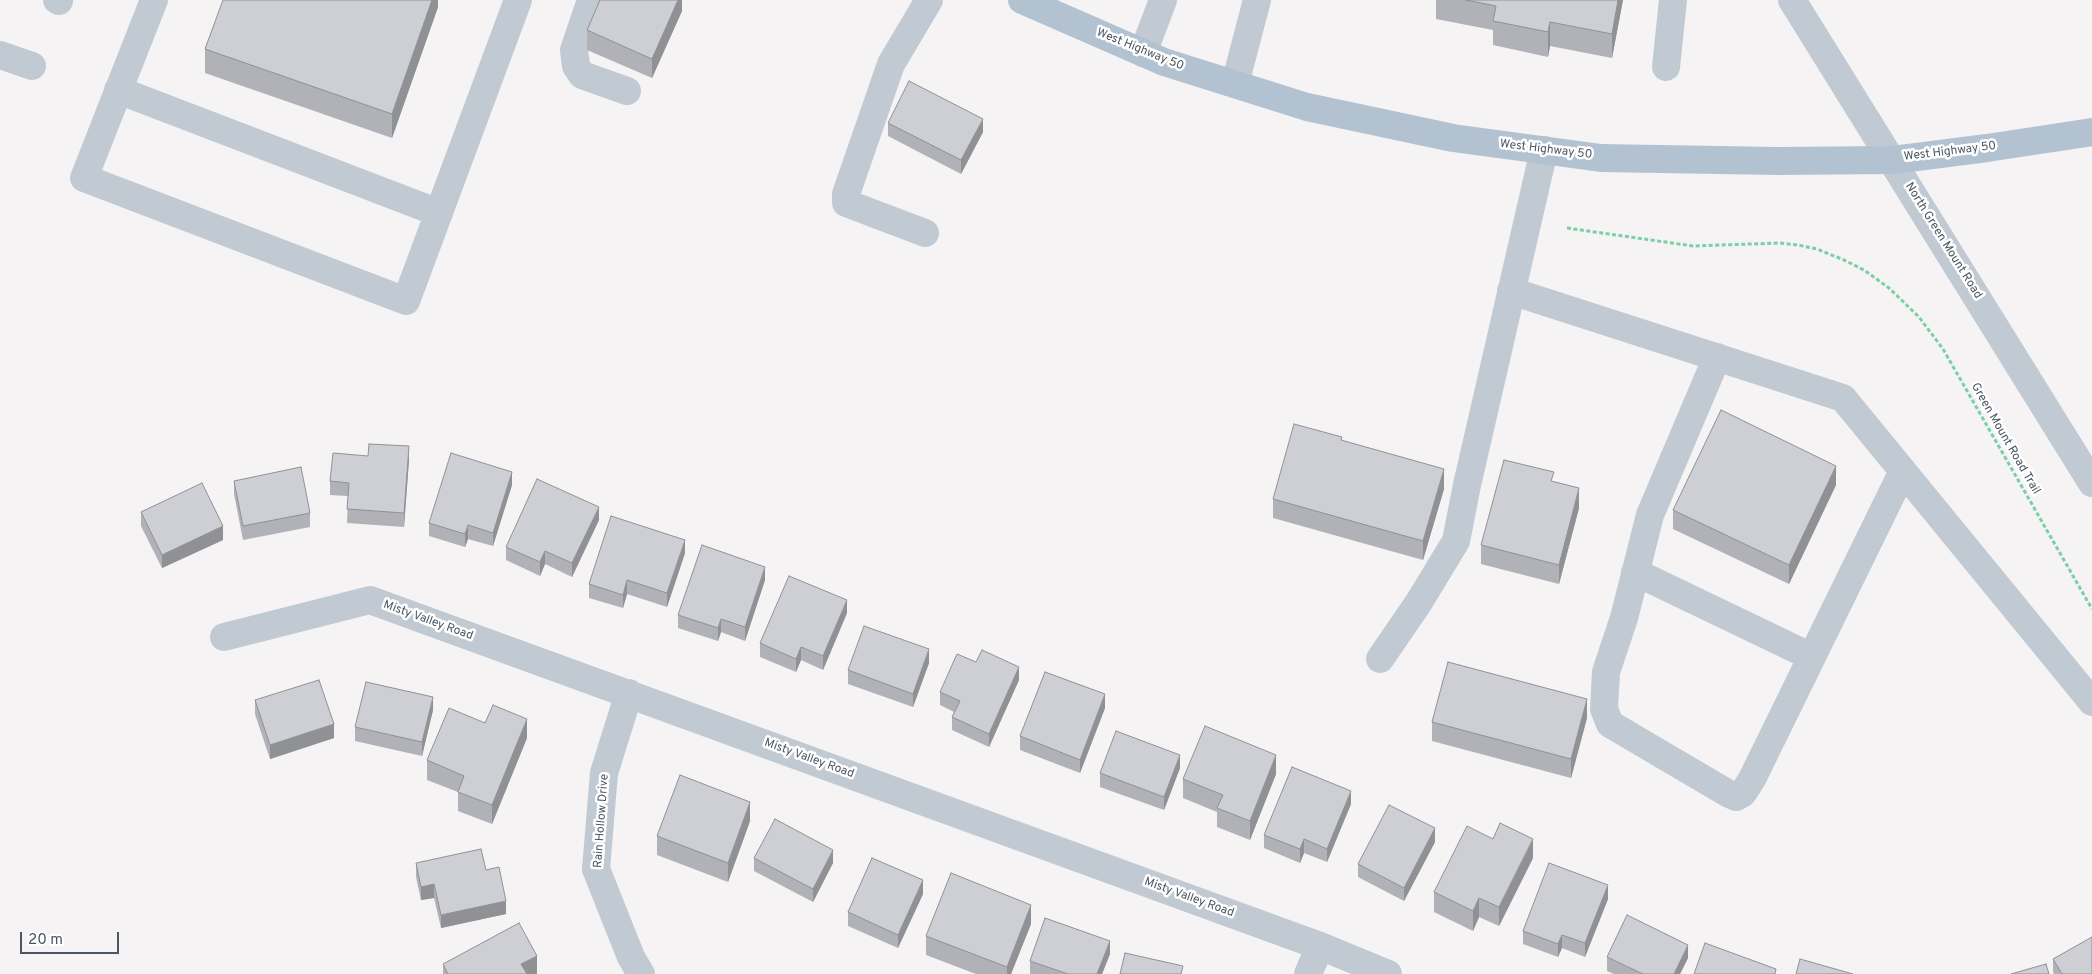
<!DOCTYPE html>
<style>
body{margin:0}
#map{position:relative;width:2092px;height:974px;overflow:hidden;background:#f5f3f3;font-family:Overpass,sans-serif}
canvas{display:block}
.scale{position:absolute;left:20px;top:932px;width:99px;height:22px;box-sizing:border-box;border:2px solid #4a5661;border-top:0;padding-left:6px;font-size:15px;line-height:18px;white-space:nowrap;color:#4a5661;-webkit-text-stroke:4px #fff;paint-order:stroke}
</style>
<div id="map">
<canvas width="2092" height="974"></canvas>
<div class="scale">20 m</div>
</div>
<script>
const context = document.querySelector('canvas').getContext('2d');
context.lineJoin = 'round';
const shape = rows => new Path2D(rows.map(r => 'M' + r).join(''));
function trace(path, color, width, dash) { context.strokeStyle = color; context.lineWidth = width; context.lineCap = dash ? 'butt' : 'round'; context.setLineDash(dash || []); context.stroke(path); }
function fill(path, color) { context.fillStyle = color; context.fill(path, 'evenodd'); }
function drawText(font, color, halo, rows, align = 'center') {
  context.font = font + ' Overpass,sans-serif'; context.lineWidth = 5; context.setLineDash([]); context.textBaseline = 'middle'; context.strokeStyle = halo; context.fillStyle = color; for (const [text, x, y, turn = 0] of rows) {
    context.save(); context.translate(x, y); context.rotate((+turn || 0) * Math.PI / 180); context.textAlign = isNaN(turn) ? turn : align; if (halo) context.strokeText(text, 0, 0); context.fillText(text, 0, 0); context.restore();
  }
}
trace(shape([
 [1567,228,1693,246,1780,243,1798,245,1817,249,1844,260,1864,270,1889,288,1919,317,1943,349,2092,609]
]), '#7ad0a6', 3, [4, 2.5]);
trace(shape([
 [57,0,59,1],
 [154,0,84,178,406,301,518,0],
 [591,0,574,50,576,66,582,75,627,91],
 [1792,0,2092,483],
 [1143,53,1163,0],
 [0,55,32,66],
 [1666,67,1673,0],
 [1235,84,1257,0],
 [118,90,439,213],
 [925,233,846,203,846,194,891,64,929,0],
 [1511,291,1843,398,2092,702],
 [1717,357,1650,515,1624,618,1606,672,1604,709,1610,724,1729,794,1736,797,1743,793,1752,779,1903,471],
 [1635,572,1812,657],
 [224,637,370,600,1320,946,1388,974],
 [1380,659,1419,602,1456,541,1467,485,1544,150],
 [629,693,604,773,596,869,631,957,641,974],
 [1308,974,1320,946]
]), '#c1cad2', 28);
trace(shape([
 [1022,0,1164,62,1307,107,1453,138,1601,158,1777,161,1893,160,1987,148,2092,132]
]), '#b3c2d1', 28);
fill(shape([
 [438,0,438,7,392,138,205,73,205,49],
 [682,0,682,11,652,78,587,50,587,30],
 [1436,0,1623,0,1612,58,1550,46,1548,57,1493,45,1493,30,1436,19],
 [888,123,983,132,961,174,888,136],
 [1342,441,1444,489,1423,560,1273,518,1273,499],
 [409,460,404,527,347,523,348,496,330,495,330,481],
 [234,481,310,513,310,527,243,540,234,494],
 [1554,482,1579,508,1559,584,1481,564,1481,545],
 [512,485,493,546,468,539,465,547,429,536,429,523],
 [1836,485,1789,584,1673,529,1673,510],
 [141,512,223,540,162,568,141,526],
 [599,520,572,577,545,564,540,576,506,560,506,547],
 [685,553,667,607,627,594,623,608,589,598,589,584],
 [765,580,745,641,721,632,718,641,678,628,678,615],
 [847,613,823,670,801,660,796,672,760,657,760,643],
 [929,663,913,707,848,684,848,670],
 [1019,680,989,747,952,730,952,717,954,712,940,705,940,692],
 [255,700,334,738,270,759,255,714],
 [1105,708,1080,773,1020,750,1020,736],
 [433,710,422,756,355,741,355,727],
 [1587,718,1571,778,1432,741,1432,722],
 [485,723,527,738,492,824,458,811,458,792,427,780,427,760],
 [1180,768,1164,810,1100,787,1100,773],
 [1276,774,1250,840,1217,827,1217,812,1183,798,1183,779],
 [1351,804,1327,862,1304,853,1300,863,1264,848,1264,835],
 [750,821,728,882,657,855,657,836],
 [1435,842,1404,901,1358,877,1358,864],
 [754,858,833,863,813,902,754,871],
 [1533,858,1499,926,1479,917,1473,931,1434,912,1434,892],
 [416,863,486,870,506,914,441,928,434,898,421,900,416,877],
 [923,894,898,948,848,926,848,912],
 [1608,899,1585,957,1562,948,1558,957,1523,944,1523,931],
 [1031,924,1011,974,976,974,926,955,926,936],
 [1110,954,1102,974,1030,974,1030,961],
 [1607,957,1688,958,1680,974,1614,974,1607,971],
 [2053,959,2092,974,2054,974,2053,972],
 [443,964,537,974,443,974]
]), '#b0b2b7');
fill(shape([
 [432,0,438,0,438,7,392,138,392,114],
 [678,0,682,0,682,11,652,78,652,59],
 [1618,0,1623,0,1612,58,1612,34],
 [1550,22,1550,46,1548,57,1548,32],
 [983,119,983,132,961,174,961,160],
 [409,446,409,460,404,527,404,513],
 [1836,466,1836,485,1789,584,1789,565],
 [1444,469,1444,489,1423,560,1423,541],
 [512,472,512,485,493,546,493,533],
 [1579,488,1579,508,1559,584,1559,565],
 [599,507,599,520,572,577,572,563],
 [468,525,468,539,465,547,465,534],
 [223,526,223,540,162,568,162,555],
 [685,540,685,553,667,607,667,593],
 [545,551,545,564,540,576,540,562],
 [765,567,765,580,745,641,745,627],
 [627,580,627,594,623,608,623,595],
 [847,600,847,613,823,670,823,656],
 [721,619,721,632,718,641,718,628],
 [801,647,801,660,796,672,796,659],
 [929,649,929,663,913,707,913,694],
 [1019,667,1019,680,989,747,989,734],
 [1105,694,1105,708,1080,773,1080,760],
 [433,697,433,710,422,756,422,742],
 [1587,699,1587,718,1571,778,1571,759],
 [527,719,527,738,492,824,492,805],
 [334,724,334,738,270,759,270,745],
 [1180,755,1180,768,1164,810,1164,797],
 [1276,755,1276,774,1250,840,1250,821],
 [1351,791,1351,804,1327,862,1327,849],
 [750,802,750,821,728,882,728,863],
 [1435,828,1435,842,1404,901,1404,888],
 [1304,839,1304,853,1300,863,1300,849],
 [1533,839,1533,858,1499,926,1499,907],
 [833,850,833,863,813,902,813,889],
 [923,880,923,894,898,948,898,935],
 [434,884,434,898,421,900,421,887],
 [1608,885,1608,899,1585,957,1585,943],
 [1479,898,1479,917,1473,931,1473,911],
 [506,901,506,914,441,928,441,915],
 [1031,905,1031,924,1011,974,1007,974,1007,967],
 [1562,935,1562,948,1558,957,1558,944],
 [1110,941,1110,954,1102,974,1097,974],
 [1688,945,1688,958,1680,974,1674,974],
 [537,956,537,974,521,974,521,964]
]), '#909195');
const building = shape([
 [223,0,432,0,392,114,205,49,223,0],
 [600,0,678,0,652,59,587,30,600,0],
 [1466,0,1618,0,1612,34,1550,22,1548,32,1493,21,1496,6,1466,0],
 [909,81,983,119,961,160,888,123,909,81],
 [1721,410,1836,466,1789,565,1673,510,1721,410],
 [1294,424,1342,437,1341,440,1444,469,1423,541,1273,499,1294,424],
 [369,444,409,446,404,513,347,509,349,483,330,481,333,453,368,456,369,444],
 [451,453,512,472,493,533,468,525,465,534,429,523,451,453],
 [1504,460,1554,472,1551,481,1579,488,1559,565,1481,545,1504,460],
 [301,467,310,513,243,526,234,481,301,467],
 [537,479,599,507,572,563,545,551,540,562,506,547,537,479],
 [202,483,223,526,162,555,141,512,202,483],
 [611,516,685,540,667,593,627,580,623,595,589,584,611,516],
 [702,545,765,567,745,627,721,619,718,628,678,615,702,545],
 [789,576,847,600,823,656,801,647,796,659,760,643,789,576],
 [864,626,929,649,913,694,848,670,864,626],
 [982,650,1019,667,989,734,952,717,960,701,940,692,957,654,976,662,982,650],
 [1448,662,1587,699,1571,759,1432,722,1448,662],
 [1045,672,1105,694,1080,760,1020,736,1045,672],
 [319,680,334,724,270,745,255,700,319,680],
 [366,682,433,697,422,742,355,727,366,682],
 [493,705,527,719,492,805,458,792,464,776,427,760,449,708,485,723,493,705],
 [1205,726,1276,755,1250,821,1217,808,1223,795,1183,779,1205,726],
 [1116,731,1180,755,1164,797,1100,773,1116,731],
 [1292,767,1351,791,1327,849,1304,839,1300,849,1264,835,1292,767],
 [680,775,750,802,728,863,657,836,680,775],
 [1389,805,1435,828,1404,888,1358,864,1389,805],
 [775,819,833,850,813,889,754,858,775,819],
 [1500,823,1533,839,1499,907,1479,898,1473,911,1434,892,1467,826,1493,839,1500,823],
 [481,849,486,870,499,867,506,901,441,915,434,884,421,887,416,863,481,849],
 [872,858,923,880,898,935,848,912,872,858],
 [1549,863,1608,885,1585,943,1562,935,1558,944,1523,931,1549,863],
 [951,873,1031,905,1007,967,926,936,951,873],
 [1627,915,1688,945,1674,974,1643,974,1607,957,1627,915],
 [1045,918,1110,941,1097,974,1068,974,1030,961,1045,918],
 [519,923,537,956,521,964,527,974,448,974,443,964,519,923],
 [2092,937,2092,974,2062,974,2053,959,2092,937],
 [1705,943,1776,969,1775,974,1694,974,1705,943],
 [1125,953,1183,966,1181,974,1120,974,1125,953],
 [1800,959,1853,974,1796,974,1800,959],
 [2046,964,2049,974,2011,974,2046,964]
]);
fill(building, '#cdcfd5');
trace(building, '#909195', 1);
drawText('12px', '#4a5661', '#fff', [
 ["West Highway 50",1140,50,22],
 ["West Highway 50",1546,150,7],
 ["West Highway 50",1950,152,-7],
 ["North Green Mount Road",1943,241,58],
 ["Green Mount Road Trail",2005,439,60],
 ["Misty Valley Road",428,621,20],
 ["Misty Valley Road",809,759,20],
 ["Rain Hollow Drive",602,821,-86],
 ["Misty Valley Road",1189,898,20]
]);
</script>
